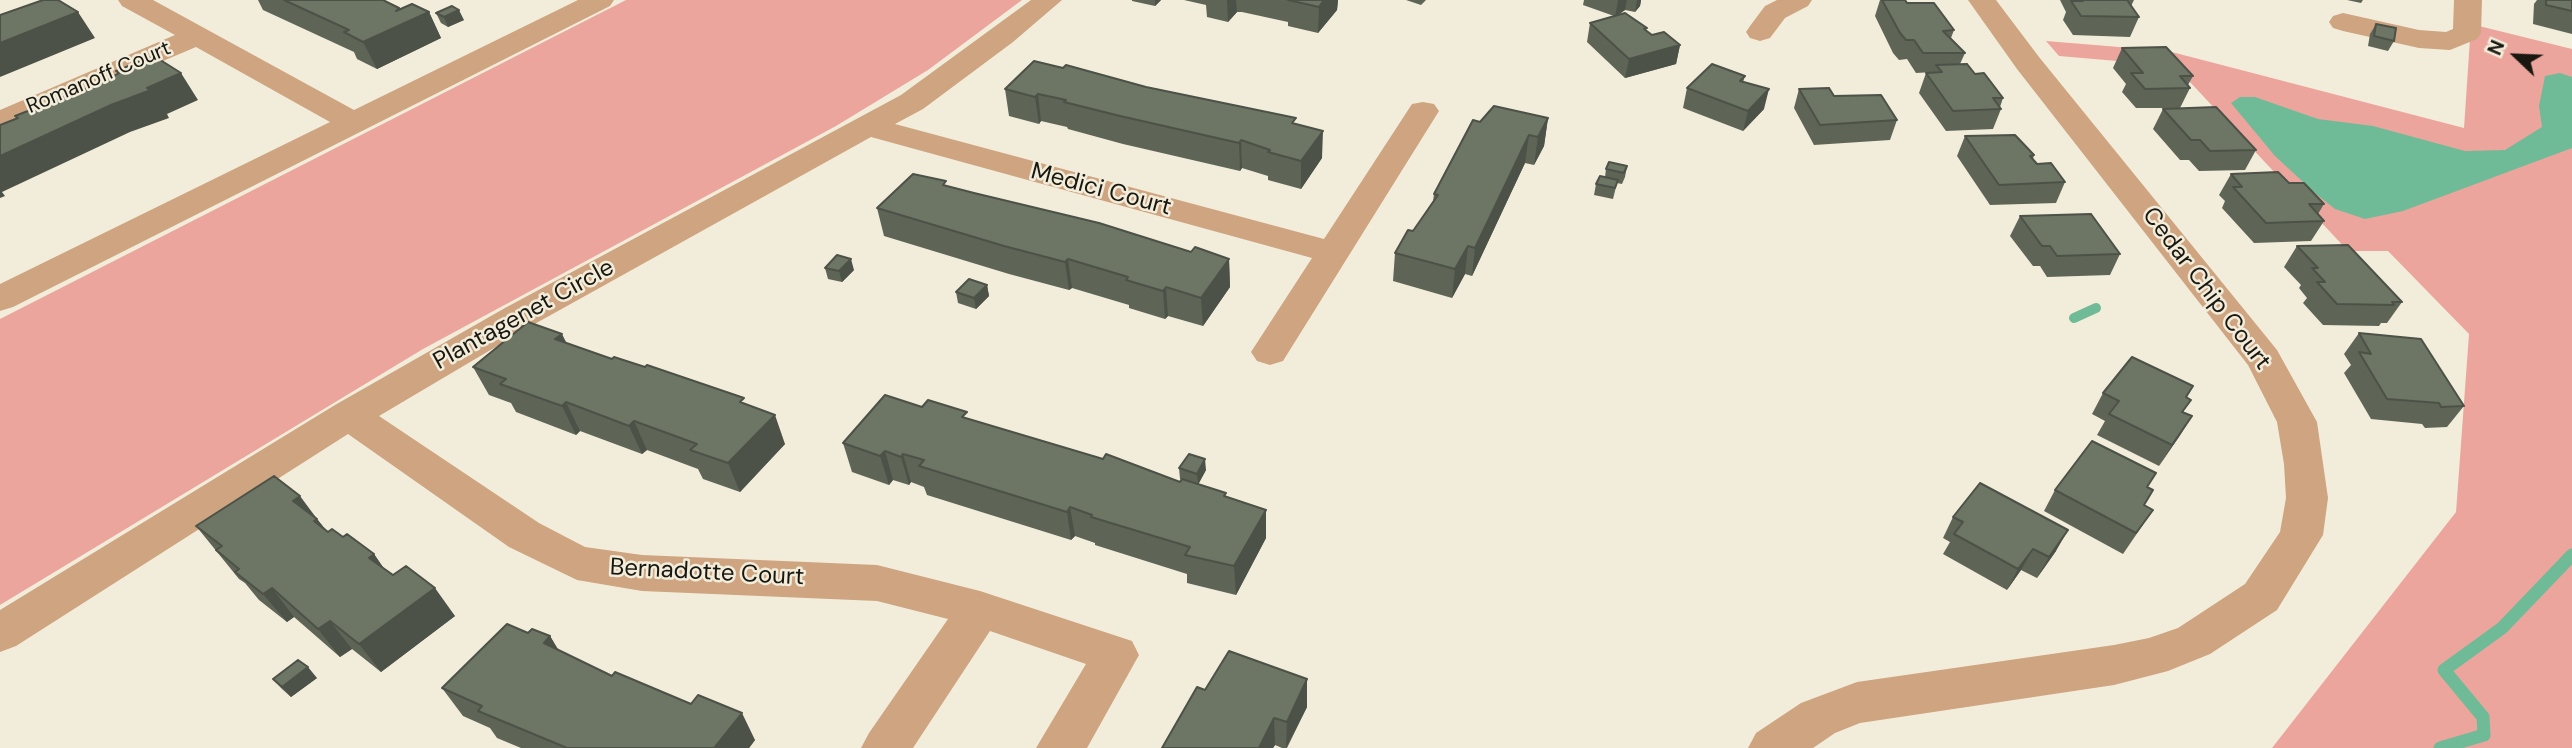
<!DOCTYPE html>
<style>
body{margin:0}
#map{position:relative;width:2572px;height:748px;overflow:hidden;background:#f2edda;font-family:"DM Sans",sans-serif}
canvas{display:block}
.north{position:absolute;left:2481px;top:21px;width:70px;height:70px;-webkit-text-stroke:5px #f2edda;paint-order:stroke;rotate:293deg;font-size:19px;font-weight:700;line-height:28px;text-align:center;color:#191710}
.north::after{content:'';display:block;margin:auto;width:24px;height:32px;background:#191710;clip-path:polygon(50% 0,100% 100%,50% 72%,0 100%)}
</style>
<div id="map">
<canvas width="2572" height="748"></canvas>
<div class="north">N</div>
</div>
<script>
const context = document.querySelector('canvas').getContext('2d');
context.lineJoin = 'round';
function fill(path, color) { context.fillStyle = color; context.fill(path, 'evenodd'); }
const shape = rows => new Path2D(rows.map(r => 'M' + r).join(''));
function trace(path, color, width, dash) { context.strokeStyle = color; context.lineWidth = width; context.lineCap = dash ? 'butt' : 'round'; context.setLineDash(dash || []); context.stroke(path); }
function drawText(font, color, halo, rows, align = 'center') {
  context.font = font + ' "DM Sans",sans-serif'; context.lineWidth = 5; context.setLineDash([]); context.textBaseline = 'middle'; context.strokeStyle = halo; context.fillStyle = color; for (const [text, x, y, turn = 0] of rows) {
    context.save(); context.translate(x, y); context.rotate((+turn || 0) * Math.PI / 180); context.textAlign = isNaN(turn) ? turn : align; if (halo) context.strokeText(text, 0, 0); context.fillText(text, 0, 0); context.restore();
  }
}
fill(shape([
 [626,0,1022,0,928,70,836,126,423,349,0,605,0,319],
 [2471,24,2572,49,2572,748,2272,748,2456,512,2469,334,2388,251,2348,251,2175,66,2059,56,2046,41,2168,51,2464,128]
]), '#eca59d');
fill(shape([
 [2560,73,2572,77,2572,148,2403,211,2365,219,2335,209,2316,194,2275,156,2231,103,2240,97,2255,97,2318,119,2373,126,2465,151,2505,150,2542,127,2539,106,2545,76]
]), '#70bb97');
trace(shape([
 [2074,318,2096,308]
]), '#70bb97', 10);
trace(shape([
 [2440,748,2484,735,2483,717,2444,670,2502,628,2572,555]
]), '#70bb97', 13);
fill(shape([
 [118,0,153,0,354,110,578,0,614,0,610,6,13,307,0,311,0,284,330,122,196,47,0,130,0,110,175,35,122,6,118,0],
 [1031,0,1062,0,1013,42,923,109,895,124,1324,239,1412,104,1423,102,1434,104,1439,111,1283,361,1270,365,1257,361,1251,352,1312,258,871,137,531,326,379,416,539,523,585,547,642,555,877,565,980,591,1132,641,1139,655,1087,748,1036,748,1086,664,990,631,913,748,861,748,869,733,948,619,877,601,642,591,577,580,509,547,348,434,16,646,0,652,0,610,335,405,505,308,901,95,1031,0],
 [1777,0,1812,0,1808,6,1785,18,1770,38,1760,41,1750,38,1746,32,1750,26,1765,6,1777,0],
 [1968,0,1996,0,2039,57,2277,350,2317,422,2328,498,2323,535,2277,610,2210,654,2168,671,2114,685,1860,723,1835,733,1813,748,1748,748,1756,733,1801,703,1857,682,2114,645,2149,638,2178,628,2245,584,2280,532,2286,498,2284,464,2277,422,2248,365,2017,69,1968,0],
 [2454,0,2482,0,2481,33,2477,39,2450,50,2419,48,2343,31,2333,28,2329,22,2333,16,2343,13,2419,30,2446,32,2453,29,2454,0]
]), '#cea481');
fill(shape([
 [258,0,383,0,400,9,429,12,441,38,377,69,357,59,354,52,263,10],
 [1132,0,1161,0,1155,6,1132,1],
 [1184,0,1338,0,1337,10,1318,33,1288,26,1288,22,1242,12,1237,12,1228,22,1207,17,1206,5],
 [1406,0,1426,0,1421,5],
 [1584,0,1641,0,1640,6,1635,12,1625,10,1616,16,1646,30,1652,35,1680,45,1676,64,1625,78,1587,42,1590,23,1614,16,1583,5],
 [1880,0,1905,0,1907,3,1954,30,1951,38,1965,53,1960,64,1975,74,2003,98,2000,107,2001,109,1993,129,1946,131,1919,93,1926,73,1933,72,1916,73,1907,59,1899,60,1893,53,1875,16],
 [2060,0,2134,0,2131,6,2139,17,2130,37,2073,35,2063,20,2066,12],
 [2347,0,2363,0,2361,3],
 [2537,0,2572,0,2572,34,2533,24,2534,4],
 [436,13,464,20,448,27,441,23],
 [2376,24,2394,41,2388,51,2368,46,2370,34],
 [2122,48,2193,76,2188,85,2190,88,2180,108,2136,108,2122,92,2126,84,2113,68],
 [1745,76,1743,82,1764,109,1743,131,1683,108,1687,88],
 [1146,87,1296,124,1322,158,1301,189,1268,180,1268,176,1242,168,1240,171,1123,144,1068,129,1067,127,1041,121,1039,124,1009,116,1005,89],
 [1799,89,1834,96,1897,120,1890,140,1814,145,1794,108],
 [2163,109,2256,150,2245,170,2199,171,2189,160,2180,160,2153,129],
 [1548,118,1544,146,1534,165,1525,163,1472,276,1465,274,1452,298,1393,281,1395,253,1413,231,1433,201,1434,194,1480,122],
 [1965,136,2034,155,2033,159,2037,164,2065,182,2056,203,1990,205,1957,156],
 [1627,166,1625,177,1622,184,1617,183,1613,199,1594,195,1596,184,1605,177,1606,169],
 [2231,174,2289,183,2324,204,2318,214,2324,221,2311,241,2254,243,2222,208,2225,201,2219,195],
 [947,186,1191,252,1229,259,1230,287,1203,326,1168,316,1165,319,1129,308,1129,305,1072,288,1069,290,1009,274,884,236,877,208],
 [2020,216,2120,254,2110,275,2047,277,2040,266,2033,266,2010,236],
 [2297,246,2402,302,2387,323,2381,323,2379,326,2323,325,2303,303,2307,298,2299,288,2301,285,2284,267],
 [825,268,854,270,842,282,828,279],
 [987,285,989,296,976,309,958,303,956,292],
 [2359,333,2464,406,2447,427,2425,428,2422,424,2371,419,2344,373,2351,365,2344,354],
 [567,343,746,405,785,444,740,492,703,479,698,469,647,450,642,454,580,431,576,435,516,412,511,403,489,395,473,367],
 [2103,393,2186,397,2191,400,2183,412,2192,416,2159,466,2097,435,2105,421,2092,414],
 [922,407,1180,482,1181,480,1180,479,1179,468,1206,470,1198,484,1226,497,1266,538,1236,595,1187,583,1187,574,1095,545,1095,543,1075,536,1071,540,927,495,924,487,911,482,909,485,893,480,889,485,852,472,843,443],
 [2147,487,2144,505,2153,510,2123,554,2044,511,2055,490],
 [1953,517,2056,551,2037,578,2021,570,2007,590,1943,554,1950,542,1943,538],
 [316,518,328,532,343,537,374,554,384,569,455,616,381,672,352,649,340,657,294,617,287,622,259,600,245,583,239,579,196,526],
 [528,633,550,636,558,650,612,676,755,740,749,748,521,748,497,738,490,728,463,716,442,688],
 [317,678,291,697,282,689,273,679],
 [1205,690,1307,707,1287,748,1282,748,1275,745,1273,748,1162,748]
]), '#5e6557');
fill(shape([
 [1155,0,1161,0,1155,6],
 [1227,0,1236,0,1237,12,1228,22],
 [1324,0,1338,0,1337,10,1318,33,1319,7],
 [1618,0,1627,0,1625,10,1615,17],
 [1637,0,1641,0,1640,6,1635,12],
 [399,8,406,22,429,12,441,38,377,69,363,42],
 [459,10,464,20,448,27,444,17],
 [78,12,95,38,0,77,0,43],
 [1680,45,1676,64,1625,78,1629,59],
 [181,73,198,100,167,114,169,118,130,132,2,192,5,196,0,198,0,156],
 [1769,89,1764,109,1743,131,1748,111],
 [1038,94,1041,121,1039,124,1035,97],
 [1548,118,1544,146,1534,165,1538,137],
 [1323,131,1322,158,1301,189,1301,161],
 [1529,135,1525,163,1472,276,1475,248],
 [1241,140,1242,168,1240,171,1239,143],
 [1468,246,1465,274,1452,298,1455,269],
 [851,259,854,270,842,282,839,271],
 [1068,259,1072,288,1069,290,1065,262],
 [1229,259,1230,287,1203,326,1201,298],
 [987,285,989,296,976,309,974,298],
 [1166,287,1168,316,1165,319,1163,291],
 [562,334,576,362,555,339],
 [566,402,580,431,576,435,562,406],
 [775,415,785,444,740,492,728,463],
 [2192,416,2179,437,2159,466,2172,445],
 [634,421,647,450,642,454,629,426],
 [885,451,893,480,889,485,880,456],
 [903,454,911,482,909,485,901,457],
 [1205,459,1206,470,1198,485,1197,474],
 [300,496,338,547,293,501],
 [1070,507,1075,536,1071,540,1067,512],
 [1266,510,1266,538,1236,595,1234,566],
 [2068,530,2056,551,2037,578,2049,557],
 [2033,549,2021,570,2007,590,2018,569],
 [374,554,394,583,369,558],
 [272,588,294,617,287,622,263,594],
 [435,588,455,616,381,672,359,644],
 [330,621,352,649,340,657,318,629],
 [550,636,567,664,544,643],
 [308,667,317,678,291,697,282,687],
 [1307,679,1307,707,1286,748,1287,722],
 [742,713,755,740,749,748,714,748],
 [1274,718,1275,745,1273,748,1259,748]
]), '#4c5247');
const building = shape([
 [43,0,58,0,78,12,0,43,0,15,43,0],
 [284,0,383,0,399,8,396,11,412,4,429,12,363,42,344,32,349,30,284,0],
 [1288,0,1324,0,1319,7,1288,0],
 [1882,0,1905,0,1907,3,1934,3,1954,30,1943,31,1965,53,1923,53,1914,40,1906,40,1900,33,1882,0],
 [2082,0,2127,0,2139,17,2081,16,2071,1,2083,1,2082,0],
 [2546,0,2572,0,2572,11,2546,5,2546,0],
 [452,6,459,10,444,17,436,13,452,6],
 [1625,13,1647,28,1644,29,1652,35,1664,32,1680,45,1629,59,1590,23,1625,13],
 [2376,24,2396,28,2394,41,2374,36,2376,24],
 [2166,47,2193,76,2180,76,2190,88,2145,89,2131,73,2143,73,2122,48,2166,47],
 [154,56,181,73,147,88,151,90,111,105,0,156,0,125,18,118,15,116,105,81,119,73,116,71,154,56],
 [1034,61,1063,68,1066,65,1146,87,1296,118,1292,123,1323,131,1301,161,1268,152,1270,150,1241,140,1239,143,1120,116,1064,102,1066,100,1038,94,1035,97,1005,89,1034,61],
 [1712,64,1745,76,1740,81,1769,89,1748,111,1687,88,1712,64],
 [1967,64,1975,74,1984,73,2003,98,1993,98,2001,109,1953,111,1926,73,1942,72,1936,65,1967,64],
 [1829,88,1834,96,1881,95,1897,120,1820,125,1799,89,1829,88],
 [1494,106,1548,118,1538,137,1529,135,1475,248,1468,246,1455,269,1395,253,1408,230,1413,231,1438,195,1434,194,1473,120,1480,122,1494,106],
 [2216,107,2256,150,2210,151,2200,140,2191,140,2163,109,2216,107],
 [2015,135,2034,155,2030,156,2037,164,2051,163,2065,182,1999,185,1965,136,2015,135],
 [1609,162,1627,166,1624,173,1606,169,1609,162],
 [2278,172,2289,183,2304,183,2324,204,2309,204,2324,221,2266,223,2233,187,2242,187,2231,174,2278,172],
 [913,174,946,181,943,185,974,193,1099,223,1191,252,1195,247,1229,259,1201,298,1166,287,1163,291,1126,280,1128,277,1068,259,1065,262,1004,246,877,208,913,174],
 [1600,176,1618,180,1615,188,1596,184,1600,176],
 [2091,214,2120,254,2057,256,2050,246,2042,246,2020,216,2091,214],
 [2348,245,2402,302,2392,302,2394,305,2337,304,2317,282,2325,282,2312,268,2318,268,2297,246,2348,245],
 [837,255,851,259,839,271,825,268,837,255],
 [969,279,987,285,974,298,956,292,969,279],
 [528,322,562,334,555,339,612,359,614,357,645,367,647,365,744,398,740,402,775,415,728,463,690,450,697,444,634,421,629,426,566,402,562,406,500,384,506,379,473,367,528,322],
 [2359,333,2421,339,2464,406,2441,407,2439,403,2387,399,2359,352,2371,354,2359,333],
 [2132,357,2193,386,2186,397,2191,400,2182,412,2192,416,2172,445,2109,414,2119,401,2103,393,2132,357],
 [885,395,922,407,928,400,967,412,962,417,1103,459,1106,454,1180,482,1182,479,1226,493,1224,496,1266,510,1234,566,1185,555,1190,547,1091,517,1092,515,1070,507,1067,512,919,466,924,460,903,454,901,457,885,451,880,456,843,443,885,395],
 [2092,441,2156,473,2147,487,2153,490,2144,505,2153,510,2136,533,2055,490,2092,441],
 [1189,454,1205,459,1197,474,1179,468,1189,454],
 [274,476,300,496,293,501,317,519,314,521,328,532,332,529,343,537,347,534,374,554,369,558,393,575,406,566,435,588,359,644,330,621,318,629,272,588,263,594,235,572,239,569,216,550,222,546,196,526,274,476],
 [1980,483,2068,530,2049,557,2033,549,2018,569,1954,534,1963,522,1953,517,1980,483],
 [507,624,528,633,532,629,550,636,544,643,612,676,615,672,691,704,698,695,742,713,714,748,567,748,478,711,482,706,442,688,507,624],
 [1229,651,1307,679,1287,722,1274,718,1259,748,1162,748,1197,687,1205,690,1229,651],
 [298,660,308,667,282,687,273,679,298,660]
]);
fill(building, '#6d7565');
trace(building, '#4c5247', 2);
drawText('21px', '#191710', '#f2edda', [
 ["Romanoff Court",99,78,-23]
]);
drawText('24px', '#191710', '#f2edda', [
 ["Medici Court",1101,190,15],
 ["Cedar Chip Court",2206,289,53],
 ["Plantagenet Circle",524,315,-29],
 ["Bernadotte Court",707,573,3]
]);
</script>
